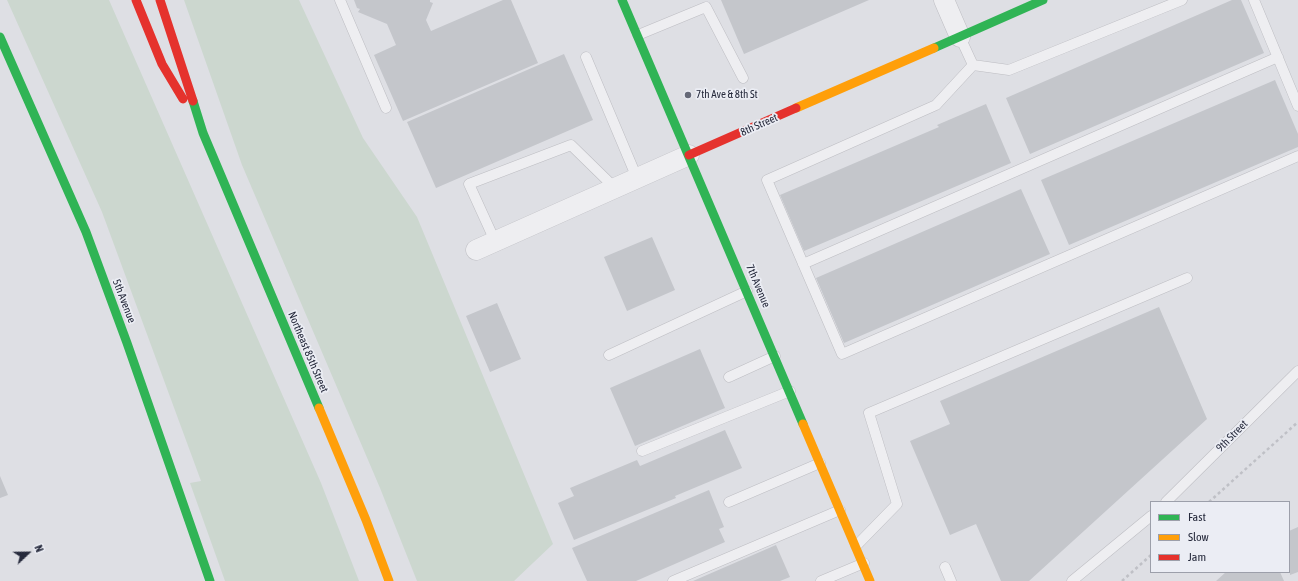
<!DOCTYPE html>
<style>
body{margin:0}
#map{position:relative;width:1298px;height:581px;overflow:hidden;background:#dedfe4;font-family:"Asap Condensed",sans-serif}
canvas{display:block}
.legend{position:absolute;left:1150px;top:501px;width:140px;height:72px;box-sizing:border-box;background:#ebedf4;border:1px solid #9c9faa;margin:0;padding:5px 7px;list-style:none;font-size:12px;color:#262a3c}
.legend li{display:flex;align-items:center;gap:8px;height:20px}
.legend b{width:20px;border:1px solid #9c9faa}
.north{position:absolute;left:8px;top:533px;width:40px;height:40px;-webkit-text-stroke:3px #ebedf4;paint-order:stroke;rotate:68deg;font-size:11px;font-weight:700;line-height:16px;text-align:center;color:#262a3c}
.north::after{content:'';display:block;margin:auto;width:14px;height:18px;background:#262a3c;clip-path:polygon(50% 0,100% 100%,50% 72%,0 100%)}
</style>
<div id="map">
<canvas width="1298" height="581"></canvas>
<ul class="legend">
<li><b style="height:5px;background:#30b455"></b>Fast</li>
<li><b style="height:5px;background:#ff9f0a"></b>Slow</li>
<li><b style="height:5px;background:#e5322d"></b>Jam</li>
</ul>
<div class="north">N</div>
</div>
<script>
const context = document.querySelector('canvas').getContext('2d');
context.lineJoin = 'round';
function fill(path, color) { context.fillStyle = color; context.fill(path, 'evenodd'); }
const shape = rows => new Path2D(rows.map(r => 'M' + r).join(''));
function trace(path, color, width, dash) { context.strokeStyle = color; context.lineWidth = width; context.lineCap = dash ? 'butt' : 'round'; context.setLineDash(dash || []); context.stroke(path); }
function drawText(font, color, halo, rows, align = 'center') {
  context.font = font + ' "Asap Condensed",sans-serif'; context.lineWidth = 3.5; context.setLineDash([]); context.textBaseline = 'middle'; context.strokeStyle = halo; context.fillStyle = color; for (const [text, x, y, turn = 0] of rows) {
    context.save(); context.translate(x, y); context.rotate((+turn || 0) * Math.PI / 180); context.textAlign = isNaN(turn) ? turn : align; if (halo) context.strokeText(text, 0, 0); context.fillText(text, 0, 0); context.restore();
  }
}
fill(shape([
 [7,0,109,0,321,483,359,581,225,581,190,483,201,481,102,212],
 [184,0,299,0,363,138,417,217,553,544,514,581,417,581,380,488,242,165]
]), '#ccd7cf');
fill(shape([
 [354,0,430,0,430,2,433,3,426,20,431,31,503,0,511,0,538,63,403,121,374,55,396,45,387,24,358,12,360,9,357,8],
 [721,0,869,0,744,54],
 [1232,0,1241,0,1264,53,1030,154,1006,98],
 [564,54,593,120,436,188,407,122],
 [1275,80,1298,134,1298,147,1069,245,1041,180],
 [986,104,1011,163,804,251,780,195,939,127,937,125],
 [1021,189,1050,254,844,343,816,278],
 [652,237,675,290,627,311,604,257],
 [497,303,521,359,490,372,466,316],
 [1159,307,1207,419,1029,581,1001,581,976,524,950,535,910,441,950,424,940,401],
 [700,349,725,408,635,446,610,388],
 [725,430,742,468,675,496,676,498,574,540,558,503,574,496,570,488,637,460,640,466],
 [0,476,8,495,0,498],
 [709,490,724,527,719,529,725,542,636,581,587,581,572,548],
 [1298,527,1298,572,1290,575,1289,531],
 [776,545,790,577,780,581,693,581],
 [1226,572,1280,572,1284,581,1216,581]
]), '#c4c6cb');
const lane = shape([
 [340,0,386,108],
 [1254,0,1298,106],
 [638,35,706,7,743,78],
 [960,37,973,65],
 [586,57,637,178],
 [973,65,936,105,767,180,842,354,1298,156],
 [973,65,1009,70,1182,0],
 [495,241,469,184,571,145,615,188],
 [803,264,1278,57],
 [609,355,747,291],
 [729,377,775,356],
 [642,451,790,391],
 [729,502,820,463],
 [1166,502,1298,371],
 [856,546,897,504,869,413,1187,278],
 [945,567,951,581],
 [673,581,840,510],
 [821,581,864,563],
 [1072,581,1151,516]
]);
const street = shape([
 [944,0,960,37],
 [476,250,689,155]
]);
trace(lane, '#bdbdc2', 11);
trace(street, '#bdbdc2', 21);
trace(shape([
 [1209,502,1298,422],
 [1122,581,1151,555]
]), '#bfc0c6', 2.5, [3, 3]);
trace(lane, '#eeeef1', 10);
trace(street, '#eeeef1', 20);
trace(shape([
 [622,0,803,424],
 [0,37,86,232,127,343,210,581],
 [934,48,1043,0],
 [193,101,203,133,319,408]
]), '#30b455', 9);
trace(shape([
 [796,108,934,48],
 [319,408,366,520,389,581],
 [803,424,870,581]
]), '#ff9f0a', 9);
trace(shape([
 [136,0,162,64,183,99],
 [160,0,193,101],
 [689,155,796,108]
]), '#e5322d', 9);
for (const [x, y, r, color] of [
 [688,95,4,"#666977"]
]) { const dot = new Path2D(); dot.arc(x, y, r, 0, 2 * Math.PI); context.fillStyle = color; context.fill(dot); trace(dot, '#ebedf4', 1.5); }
drawText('11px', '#262a3c', '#ebedf4', [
 ["7th Ave & 8th St",696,95]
], 'left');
drawText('11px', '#262a3c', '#ebedf4', [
 ["8th Street",759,125,-24],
 ["7th Avenue",758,286,67],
 ["5th Avenue",124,301,69],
 ["Northeast 85th Street",308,352,67],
 ["9th Street",1232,436,-45]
]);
</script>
